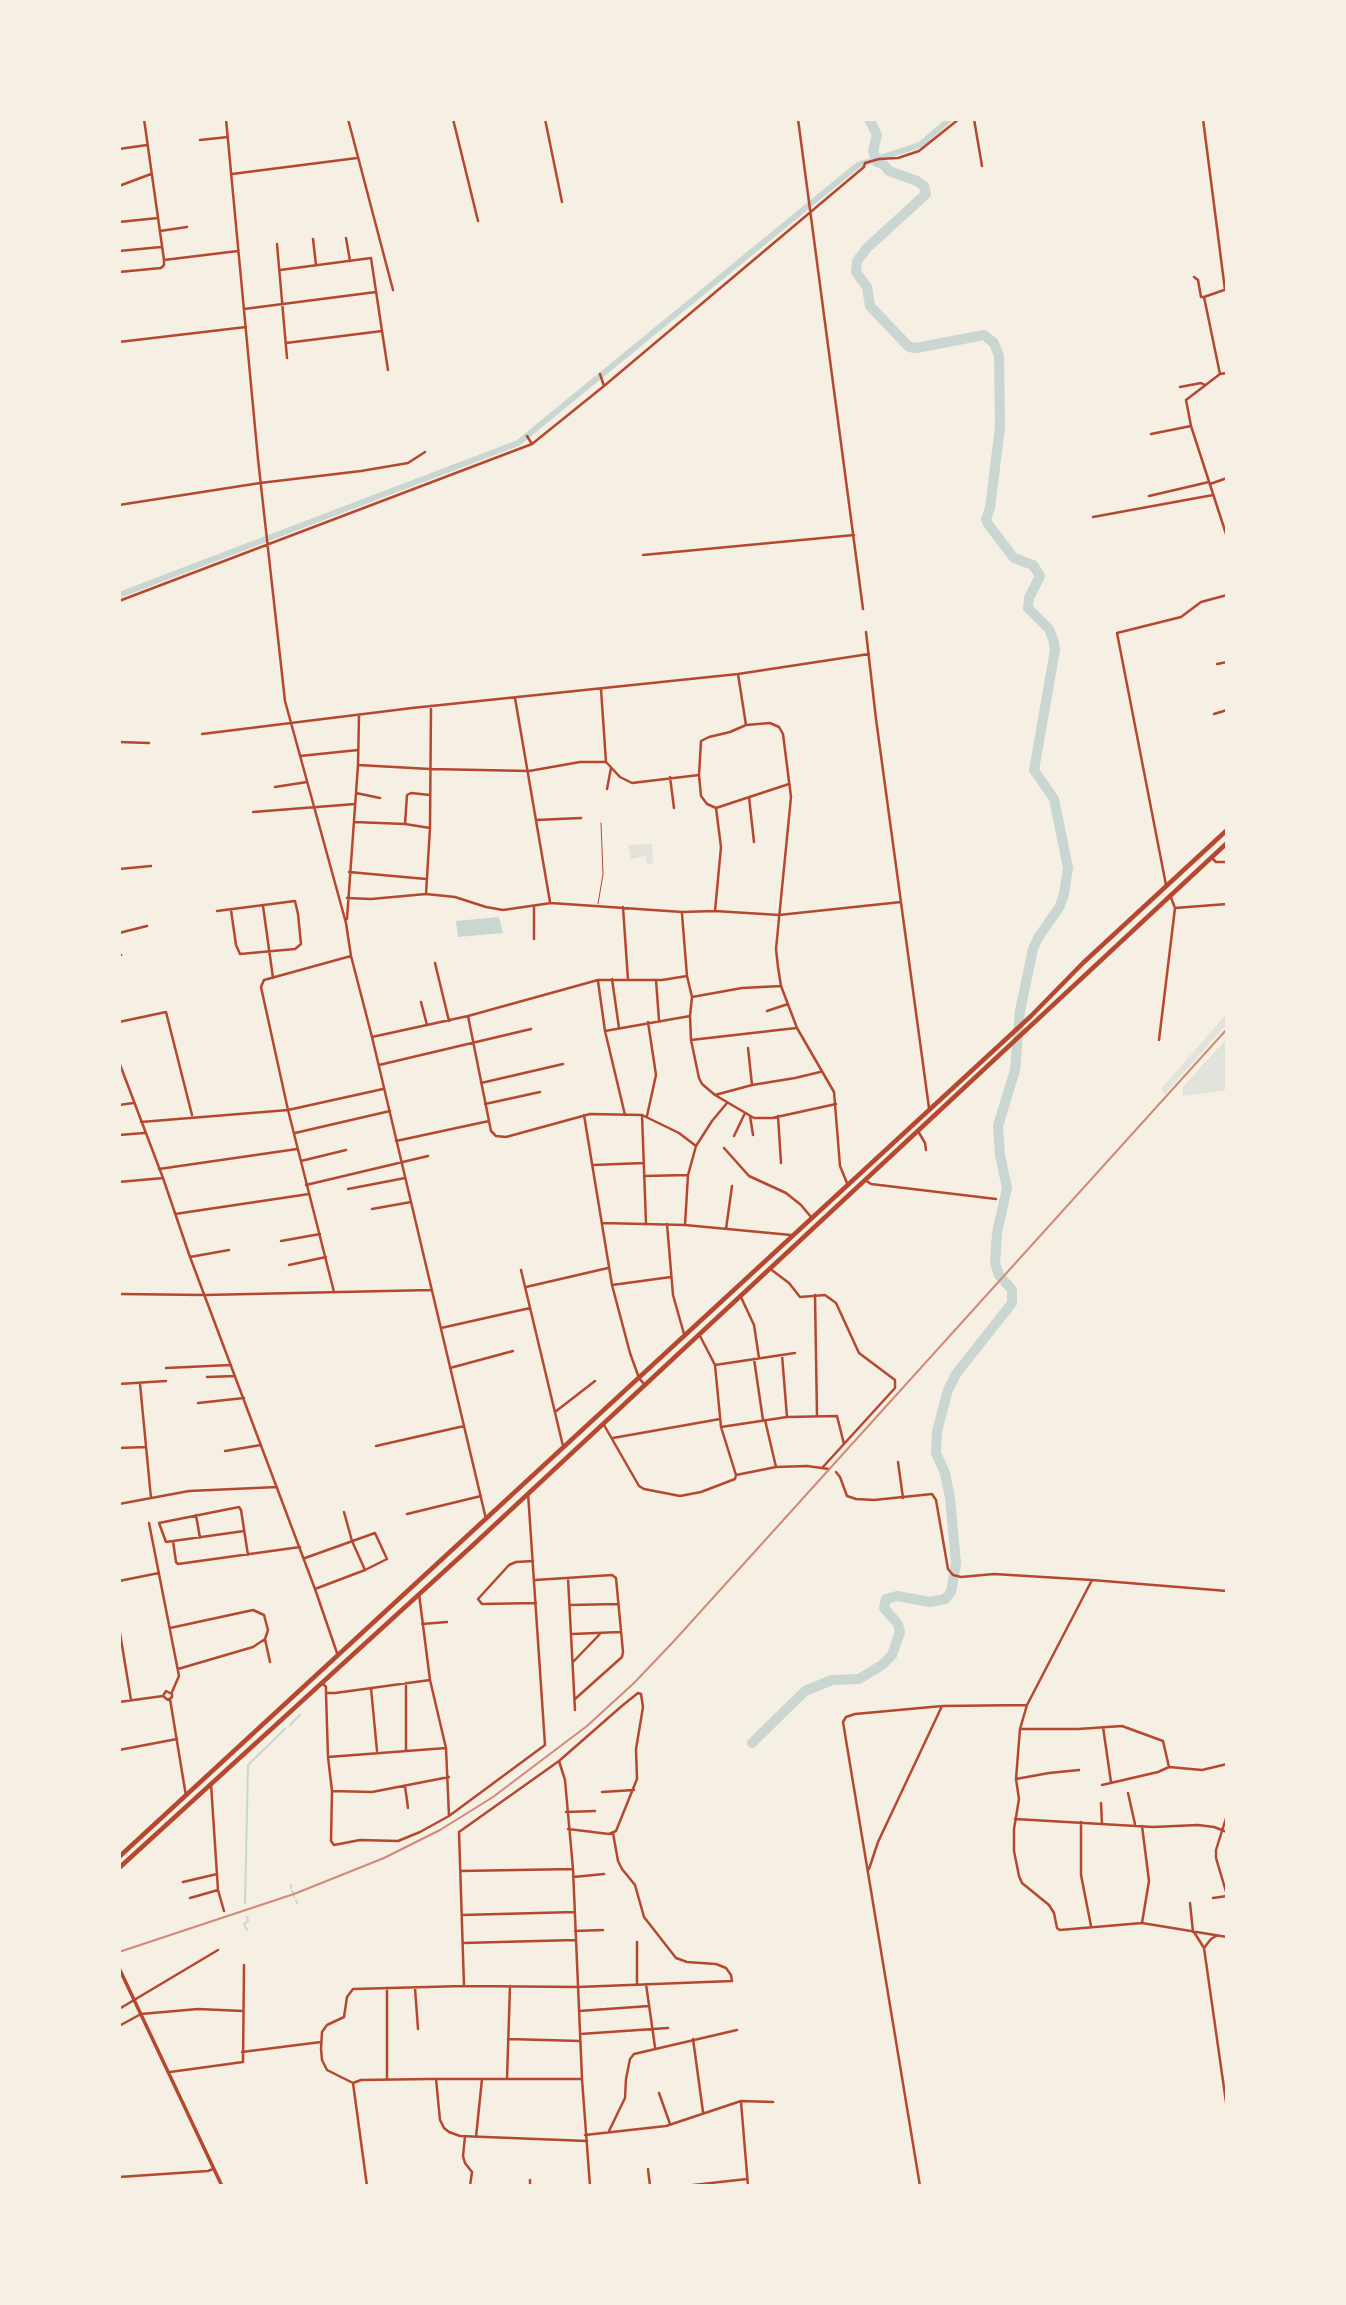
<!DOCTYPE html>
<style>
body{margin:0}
#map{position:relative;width:1346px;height:2305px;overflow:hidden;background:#f6efe4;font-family:Arial,sans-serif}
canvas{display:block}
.frame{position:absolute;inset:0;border:121px solid #f6efe4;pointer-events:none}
</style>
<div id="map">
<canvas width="1346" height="2305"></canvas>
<div class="frame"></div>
</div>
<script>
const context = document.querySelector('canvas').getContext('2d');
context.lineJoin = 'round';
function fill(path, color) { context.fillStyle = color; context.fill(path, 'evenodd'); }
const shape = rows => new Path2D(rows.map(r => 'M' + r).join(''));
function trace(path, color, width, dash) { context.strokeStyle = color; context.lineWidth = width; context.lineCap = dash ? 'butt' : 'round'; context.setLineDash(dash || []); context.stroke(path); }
fill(shape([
 [652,844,653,863,647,864,645,856,631,859,628,845],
 [1227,1013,1227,1024,1164,1095,1162,1088],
 [1227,1038,1227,1090,1183,1096,1183,1087]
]), '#e2e4dc');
fill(shape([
 [499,917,503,933,458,937,456,921]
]), '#c9d6d2');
trace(shape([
 [290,1725,300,1715],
 [291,1885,291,1888],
 [292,1891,293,1893],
 [294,1896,294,1897],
 [296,1900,297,1903],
 [245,1903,248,1765,285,1729],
 [247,1917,248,1921,244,1924,247,1930]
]), '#c9d6d2', 2);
trace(shape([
 [119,595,518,443,858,165,920,145,950,119]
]), '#c9d6d2', 6);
trace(shape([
 [752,1743,805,1691,832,1680,859,1679,882,1665,892,1655,900,1632,898,1624,884,1608,886,1599,897,1596,930,1602,945,1599,951,1592,956,1563,950,1498,945,1473,936,1453,937,1431,948,1390,956,1374,1012,1303,1012,1290,999,1275,995,1263,997,1233,1007,1188,1000,1155,998,1126,1015,1070,1020,1011,1033,949,1038,938,1060,906,1064,894,1068,868,1054,799,1034,770,1055,650,1054,642,1049,629,1028,608,1029,598,1040,576,1033,565,1014,558,988,524,986,519,990,508,1000,427,999,356,994,343,984,335,916,348,909,347,870,306,867,287,856,272,857,261,867,248,926,194,924,186,917,181,889,171,884,165,877,162,873,151,877,135,869,119]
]), '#c9d6d2', 10);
trace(shape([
 [598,904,603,874,601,823]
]), '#b5482f', 1);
trace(shape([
 [144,119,164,260,238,251],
 [226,119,258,459,285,701,346,923,351,956,372,1037,486,1519],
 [348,119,393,290],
 [453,119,478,221],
 [545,119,562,202],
 [798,119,863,609],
 [974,119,982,166],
 [1203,119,1225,290],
 [200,140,228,137],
 [119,149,147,145],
 [232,174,357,158],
 [119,186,151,174],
 [119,222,158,218],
 [160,231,187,227],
 [346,238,350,261],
 [313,239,316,265],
 [277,244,287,358],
 [119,251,161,247],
 [280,270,371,258,382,331,286,343],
 [119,272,161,268,164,265,164,260],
 [1194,277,1198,280,1201,297,1204,297,1220,374],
 [1204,297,1224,290],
 [244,309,376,292],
 [382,331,388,370],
 [119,342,246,327],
 [1227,373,1220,374,1186,400,1191,426,1227,537],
 [600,374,604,386],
 [1180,387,1201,383,1205,385],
 [1151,434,1191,426],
 [527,436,532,444],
 [1210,484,1227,478],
 [1149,496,1209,482],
 [119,505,260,483,361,471,408,463,425,452],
 [1093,517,1213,495],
 [643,555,854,535],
 [119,601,532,444,604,386,864,167,865,163,879,159,898,158,919,151,959,119],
 [866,632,876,719,929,1108],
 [1217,664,1227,662],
 [738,674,746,725,770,723,779,727,783,734,791,797,776,949,778,967,781,986,797,1028,834,1092,840,1166,847,1183],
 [601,689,606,762],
 [515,698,550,902],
 [1214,714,1227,710],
 [202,734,412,708,738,674,869,654],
 [119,742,149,743],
 [300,756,358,750],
 [358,765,430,769,529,771,580,762,606,762,620,777,632,783,699,775],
 [670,777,674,808],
 [275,787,307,782],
 [607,789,611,768],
 [356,793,380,798],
 [749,797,754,842],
 [716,808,789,784],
 [253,812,355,804],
 [536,820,581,818],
 [354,822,405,824,430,828],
 [405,824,407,795,411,793,430,795],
 [1211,857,1216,862,1227,862],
 [119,869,151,866],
 [349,872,426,879],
 [1166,885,1117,633,1181,617,1201,602,1227,595],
 [426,894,430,828,431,706],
 [347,898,371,899,426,894,455,897,486,907,503,910,551,903,682,912,715,911,779,915,901,902],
 [263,906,273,978],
 [534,906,534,939],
 [623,907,628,980],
 [1175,908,1227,904],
 [217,911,295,901,298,914,301,944,295,949,240,954,236,945,231,910],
 [715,911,721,847,716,808,707,804,701,796,699,775,701,741,709,737,730,732,746,725],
 [682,914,687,976,692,997,690,1016,691,1040,699,1078,702,1084,715,1095,754,1118,772,1118,836,1104],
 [347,919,358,765,359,716],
 [119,933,147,926],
 [119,956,121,955],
 [435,963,449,1021],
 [612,979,619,1028],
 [656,980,659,1020],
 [598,981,605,1031,625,1115],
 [692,997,742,988,781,986],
 [421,1002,427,1025],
 [767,1011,788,1004],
 [468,1016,491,1131,496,1136,506,1137,590,1114,642,1115,679,1133,696,1146],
 [119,1022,166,1012,192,1115],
 [605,1031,690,1016],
 [372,1037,468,1016,598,980,662,980,687,976],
 [691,1040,796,1028],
 [1159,1040,1175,908,1170,895],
 [748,1048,752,1085],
 [119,1062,163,1178,190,1257,315,1589,337,1653],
 [379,1065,531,1029],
 [481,1083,563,1064],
 [715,1095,752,1085,795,1078,820,1072],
 [485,1104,540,1092],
 [119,1105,133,1103],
 [584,1115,612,1285,630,1353,639,1378,644,1384],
 [642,1115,646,1223],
 [647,1116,656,1075,648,1022],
 [750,1116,753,1135],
 [778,1116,781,1163],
 [141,1122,288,1110,383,1089],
 [918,1131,925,1143,926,1150],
 [295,1133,390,1111],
 [119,1135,144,1133],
 [734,1136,745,1113],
 [396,1141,489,1121],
 [724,1148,749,1176,786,1193,801,1205,811,1217],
 [301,1161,346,1150],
 [593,1165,644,1163],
 [159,1169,297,1149],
 [644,1176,688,1175],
 [865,1180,871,1184,996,1199],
 [119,1182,163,1178],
 [306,1185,428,1156],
 [348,1189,405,1178],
 [372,1209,411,1202],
 [175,1214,309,1194],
 [602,1223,685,1225,791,1235],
 [667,1224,673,1295,684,1334],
 [685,1225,688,1175,696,1146,712,1121,727,1103],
 [726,1229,732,1186],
 [281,1241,320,1234],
 [190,1257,229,1250],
 [289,1265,326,1257],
 [769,1268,789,1283,800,1297,825,1295,836,1303,859,1353,895,1380,895,1388,823,1467],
 [521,1270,563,1446],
 [612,1285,671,1277],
 [526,1287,608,1268],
 [334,1292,288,1110,261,987,264,980,351,956],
 [119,1294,205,1295,431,1290],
 [740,1295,754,1325,759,1358],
 [815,1295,817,1416],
 [441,1328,530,1308],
 [782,1355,787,1417],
 [754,1359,763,1420],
 [715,1365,795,1353],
 [166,1368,231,1365],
 [450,1368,513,1351],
 [207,1377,235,1376],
 [119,1384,166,1381],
 [140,1384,151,1498],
 [198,1403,244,1398],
 [555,1412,595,1381],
 [765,1420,776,1467],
 [604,1425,639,1486,644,1489,680,1496,701,1492,735,1479,736,1475,721,1427,715,1365,699,1334],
 [721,1427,787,1417,837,1416,844,1444],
 [613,1438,720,1419],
 [376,1446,464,1426],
 [119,1448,146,1447],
 [225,1451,261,1445],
 [898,1462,903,1498],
 [836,1472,840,1477,847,1496,856,1499,874,1500,932,1494,936,1500,948,1569,953,1575,961,1577,994,1574,1092,1580,1227,1591],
 [736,1475,776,1467,807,1466,829,1469],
 [119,1504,189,1491,277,1487],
 [344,1512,352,1541,365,1570],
 [407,1514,481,1496],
 [196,1515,200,1538],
 [149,1523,179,1676,172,1692],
 [244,1531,166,1542,159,1523,239,1507,241,1510,248,1555],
 [173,1541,176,1562,178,1564,300,1547],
 [305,1558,375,1533,387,1559,365,1570,315,1589],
 [533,1561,516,1562,509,1565,478,1599,482,1604,536,1603],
 [568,1578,575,1710],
 [535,1580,612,1575,616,1578,623,1652,622,1657,575,1699],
 [1092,1580,1027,1705,1020,1729,1016,1779,1019,1799,1014,1829,1014,1851,1019,1876,1022,1883,1049,1905,1054,1913,1057,1928,1060,1930,1142,1923,1227,1937],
 [119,1581,159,1573],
 [419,1594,430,1680,446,1748,449,1816],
 [570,1605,618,1604],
 [422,1624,447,1622],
 [119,1627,131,1700],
 [170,1628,253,1610,264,1615,268,1630,265,1639,253,1647,178,1669],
 [572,1634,620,1632],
 [265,1639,270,1662],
 [573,1662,600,1634],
 [322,1683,326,1687,326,1693,335,1693,430,1680],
 [371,1688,377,1751],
 [326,1693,328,1757,332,1791,331,1841,334,1845,360,1840,398,1841,420,1832,449,1816,545,1745,528,1493],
 [170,1699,186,1796],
 [119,1702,163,1696,168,1700,172,1697,172,1694,166,1691,163,1696],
 [1103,1727,1111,1782],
 [1021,1729,1078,1729,1122,1726,1163,1741,1169,1767,1202,1770,1227,1764],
 [119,1750,177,1739],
 [406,1750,406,1683],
 [328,1757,446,1748],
 [559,1761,565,1780,573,1869,582,2079,590,2186],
 [1227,1764,1227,1798],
 [1016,1779,1049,1773,1079,1770],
 [211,1784,218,1890,224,1911],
 [1102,1785,1158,1772,1169,1767],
 [405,1786,408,1808],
 [332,1791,372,1792,449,1777],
 [602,1792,634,1790],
 [1128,1793,1135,1824],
 [1101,1803,1102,1824],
 [566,1812,595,1811],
 [1227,1815,1216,1850,1216,1858,1227,1895],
 [1015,1819,1153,1827,1198,1825,1214,1827,1227,1832],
 [1081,1822,1081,1875,1091,1926],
 [1142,1826,1149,1881,1142,1923],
 [869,1869,878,1842,942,1706],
 [461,1871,573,1869],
 [573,1877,604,1874],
 [183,1882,217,1874],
 [190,1898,218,1890],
 [1213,1898,1227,1896],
 [1190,1903,1193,1932],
 [462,1915,575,1912],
 [575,1931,603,1930],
 [1194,1932,1204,1948,1227,2109],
 [637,1942,637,1984],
 [463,1943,575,1940],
 [1204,1948,1211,1939,1216,1936],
 [646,1984,655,2047],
 [464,1986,459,1832,559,1761,623,1705,638,1693,641,1694,643,1707,636,1749,637,1779,616,1831,609,1834,568,1829],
 [387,1988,387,2079],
 [415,1988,418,2029],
 [119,2009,218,1950],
 [579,2011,649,2006],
 [119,2026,141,2014,198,2009,243,2011],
 [580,2034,668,2028],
 [508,2039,580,2041],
 [693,2039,703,2112],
 [242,2052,321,2042],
 [170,2072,243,2062,244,1965],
 [436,2079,440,2120,444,2128,449,2132,460,2136,587,2141],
 [507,2079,510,1986],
 [353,2083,327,2070,322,2060,321,2049,322,2032,327,2025,344,2017,347,1997,353,1989,464,1986,578,1987,732,1981,731,1975,726,1968,716,1964,687,1962,676,1958,644,1917,635,1885,622,1869,618,1861,613,1833],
 [353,2083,361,2080,430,2079,582,2079],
 [353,2083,367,2186],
 [659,2093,670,2124],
 [741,2102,748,2186],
 [609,2131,625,2098,626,2079,630,2059,634,2054,737,2030],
 [585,2135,666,2126,741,2101,773,2102],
 [465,2136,463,2156,465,2163,472,2172,470,2186],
 [476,2137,482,2079],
 [648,2169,650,2186],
 [119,2177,208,2171,213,2169],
 [530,2186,530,2180],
 [684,2186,747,2179],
 [920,2186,843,1722,846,1717,855,1714,942,1706,1027,1705]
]), '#b5482f', 2.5);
trace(shape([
 [119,1968,222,2186]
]), '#b5482f', 3.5);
trace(shape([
 [119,1857,1031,1016,1083,963,1227,830],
 [119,1868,472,1546,1227,843]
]), '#b5482f', 4.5);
trace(shape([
 [119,1952,294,1894,384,1858,440,1830,493,1797,587,1726,634,1683,674,1641,1227,1029]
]), '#cf8b77', 2);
</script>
